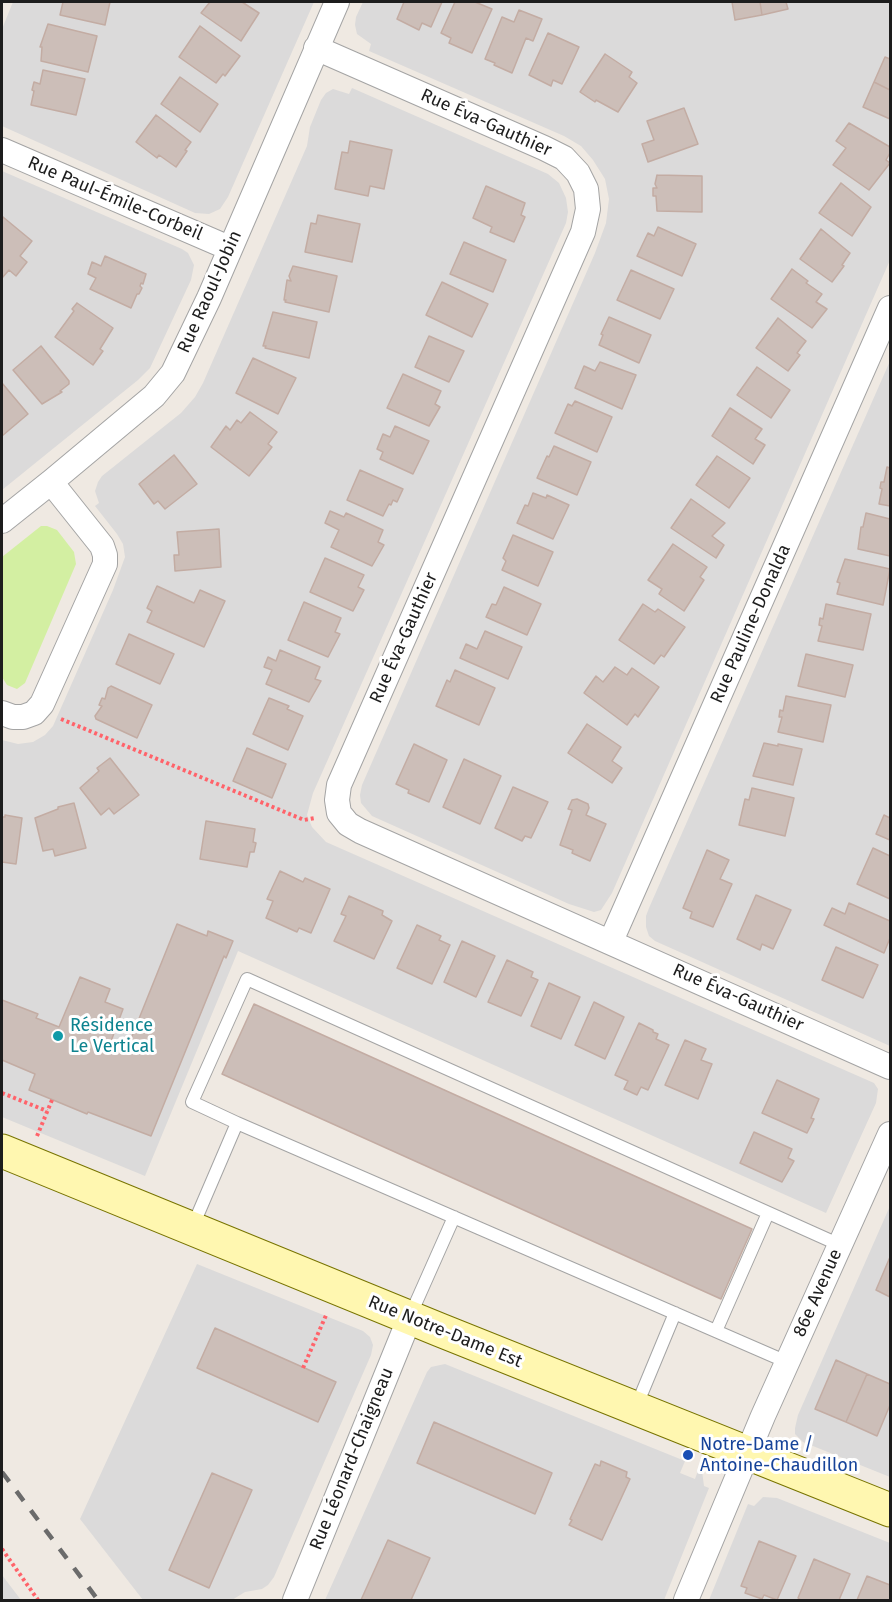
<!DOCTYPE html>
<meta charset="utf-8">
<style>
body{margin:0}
#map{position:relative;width:892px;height:1602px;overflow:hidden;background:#efe9e2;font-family:"Fira Sans",sans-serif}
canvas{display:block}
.frame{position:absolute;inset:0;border:3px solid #1d1d1d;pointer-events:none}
</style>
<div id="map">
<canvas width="892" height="1602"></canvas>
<div class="frame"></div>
</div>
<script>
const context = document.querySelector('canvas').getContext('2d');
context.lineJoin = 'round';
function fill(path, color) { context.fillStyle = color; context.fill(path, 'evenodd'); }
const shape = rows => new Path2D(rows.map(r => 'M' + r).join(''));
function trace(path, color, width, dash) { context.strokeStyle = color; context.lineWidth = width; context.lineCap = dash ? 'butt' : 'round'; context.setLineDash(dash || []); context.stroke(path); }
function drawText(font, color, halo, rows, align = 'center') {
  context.font = font + ' "Fira Sans",sans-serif'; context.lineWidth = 6; context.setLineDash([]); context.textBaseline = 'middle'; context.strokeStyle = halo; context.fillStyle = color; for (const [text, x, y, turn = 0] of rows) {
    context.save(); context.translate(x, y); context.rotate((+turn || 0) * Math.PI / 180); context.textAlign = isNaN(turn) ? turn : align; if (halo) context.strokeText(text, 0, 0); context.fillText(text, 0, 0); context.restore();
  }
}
fill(shape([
 [13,2,314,2,228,197,220,209,209,214,195,213,2,126,2,29],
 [363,2,890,2,890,260,612,893,601,910,594,912,569,904,372,816,361,803,360,795,362,785,595,253,606,223,609,199,605,179,593,160,581,146,564,136,369,51,371,44,357,34,355,25,356,17],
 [352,88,548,174,559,183,566,198,568,212,566,223,313,793,307,815,312,827,326,842,874,1083,878,1089,876,1103,826,1213,238,951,145,1176,2,1117,2,740,18,744,33,742,45,735,53,726,113,590,125,557,123,544,117,534,95,506,99,503,95,491,98,482,102,476,181,413,195,397,203,383,307,146,310,127,321,100,326,93,333,89,349,94],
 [2,171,182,249,188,253,194,265,191,280,150,368,138,380,2,490],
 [890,361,890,1046,655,941,649,936,646,927,646,916,649,908],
 [890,1206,890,1477,803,1442,795,1434,795,1428,798,1415],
 [197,1264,363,1331,370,1337,373,1345,371,1355,274,1577,268,1585,262,1589,245,1592,232,1600,143,1600,80,1519],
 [445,1364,685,1461,680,1473,695,1479,699,1468,702,1471,704,1486,709,1488,664,1600,325,1600,427,1372,431,1367],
 [763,1497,777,1498,890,1543,890,1600,709,1600,748,1504,754,1506],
 [2,1575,21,1600,2,1600]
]), '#dbdada');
fill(shape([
 [41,526,47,526,57,530,74,552,76,564,25,683,17,689,7,685,2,677,2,557]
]), '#d3efa2');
const building = shape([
 [63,2,110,2,105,25,60,15,63,2],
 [210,2,242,2,259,13,241,41,201,13,210,2],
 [404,2,442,2,431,27,422,23,419,30,397,19,404,2],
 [455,2,475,2,492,9,472,53,449,43,451,38,441,33,455,2],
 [732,2,760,2,762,15,735,20,732,2],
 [760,2,786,2,788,9,762,15,760,2],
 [519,10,542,19,533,41,526,38,512,73,494,65,495,63,485,59,502,17,514,22,519,10],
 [48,24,97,36,88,72,41,61,42,47,40,47,48,24],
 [200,26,240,56,225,76,223,74,216,83,179,57,200,26],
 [548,33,579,47,562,84,553,80,551,86,529,75,548,33],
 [605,54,632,72,629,77,637,83,618,112,596,100,595,102,580,92,605,54],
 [885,57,890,59,890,90,874,82,885,57],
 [43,70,85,79,76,115,31,105,34,91,32,90,34,82,40,84,43,70],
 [180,77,218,104,200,132,161,104,180,77],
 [874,82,890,90,890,119,863,107,874,82],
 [684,108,698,144,648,162,642,144,654,140,647,121,684,108],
 [156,115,191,142,185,150,187,151,176,167,159,155,157,158,136,142,156,115],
 [849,123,890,147,890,153,886,160,890,163,869,190,833,165,846,148,836,141,849,123],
 [350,141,392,150,384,189,370,186,368,196,335,189,342,152,348,153,350,141],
 [657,175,702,176,702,212,657,211,656,196,653,196,653,188,657,188,655,184,657,175],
 [841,183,871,207,852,236,819,213,841,183],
 [486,186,525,203,521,215,525,217,514,242,490,232,492,227,473,218,486,186],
 [318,215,360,224,352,262,305,252,311,223,316,224,318,215],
 [3,217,32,241,20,256,27,262,16,276,9,270,2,278,2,220,3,217],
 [658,227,696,244,682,276,637,256,648,233,654,236,658,227],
 [821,229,850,253,842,265,844,266,832,282,800,259,821,229],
 [464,242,506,260,493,292,450,274,464,242],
 [105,256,146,274,143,284,141,283,140,286,142,288,139,294,137,294,131,308,90,289,96,278,88,274,92,262,101,266,105,256],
 [293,266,337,276,329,312,285,302,286,300,284,300,287,280,291,281,289,276,293,266],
 [792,269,808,281,806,283,822,294,816,302,827,309,812,328,771,299,792,269],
 [631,270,674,289,660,319,617,300,631,270],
 [442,282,488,304,472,337,426,315,442,282],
 [77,303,113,328,100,349,103,351,93,365,55,337,74,311,72,309,77,303],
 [273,312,317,322,309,358,265,348,266,346,263,346,273,312],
 [609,317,651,335,639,363,599,345,603,335,601,334,609,317],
 [778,318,806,341,797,353,800,355,788,371,756,348,778,318],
 [429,336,464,351,449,382,415,367,429,336],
 [41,346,69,381,69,384,60,391,62,392,42,404,13,370,41,346],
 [253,358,296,378,278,414,236,393,253,358],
 [600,362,636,375,622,409,575,388,584,366,595,371,600,362],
 [757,367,790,390,771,418,737,395,757,367],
 [403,374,441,391,435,404,440,407,429,426,387,408,403,374],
 [2,383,28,414,2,436,2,383],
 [575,401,612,417,597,452,555,433,568,404,572,406,575,401],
 [730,408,762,429,755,439,765,445,753,464,712,436,730,408],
 [250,412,277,432,268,444,272,447,249,476,211,447,226,426,230,430,237,420,241,423,250,412],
 [395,426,429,441,413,474,380,459,383,452,377,449,383,434,390,437,395,426],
 [554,446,591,462,577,495,537,478,547,456,549,457,554,446],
 [174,455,197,484,165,509,158,501,154,504,139,484,174,455],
 [717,456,750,478,729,508,696,485,717,456],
 [887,467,890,468,890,506,879,504,882,489,880,488,881,482,884,482,887,467],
 [360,470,403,489,397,502,393,500,391,505,389,504,383,516,347,500,360,470],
 [533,493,546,498,547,495,569,505,553,539,517,523,525,505,528,506,533,493],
 [691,499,725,523,712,536,724,545,716,558,671,528,691,499],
 [330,511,344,517,346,513,383,530,378,542,384,545,372,566,331,547,339,530,325,523,330,511],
 [866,513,890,519,890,556,858,549,861,527,863,527,866,513],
 [219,529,221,567,175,571,174,555,179,555,177,532,219,529],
 [513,535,553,552,538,586,502,570,506,561,503,558,513,535],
 [673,544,707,567,700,577,704,580,684,611,659,594,662,589,648,580,673,544],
 [325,558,364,575,358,587,364,590,353,611,310,592,325,558],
 [845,559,890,569,883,605,837,594,840,583,837,582,845,559],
 [157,586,194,603,200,590,225,601,204,647,147,622,152,611,147,608,157,586],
 [504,587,541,604,527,635,486,617,492,604,496,605,504,587],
 [304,602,341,618,335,632,340,634,328,657,288,640,304,602],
 [643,604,655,612,658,609,685,627,664,657,661,655,654,664,619,640,643,604],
 [826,604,871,614,863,650,818,641,822,626,819,625,820,618,823,619,826,604],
 [485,631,522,647,508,679,460,658,466,644,477,649,485,631],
 [129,634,174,654,160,684,116,664,129,634],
 [280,650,320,667,315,679,321,681,309,702,266,684,272,670,264,667,268,657,276,661,280,650],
 [806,654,853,665,845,697,798,686,806,654],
 [615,667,627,675,632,668,659,687,638,717,635,714,627,725,584,693,596,676,603,682,615,667],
 [455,670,495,688,479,725,436,706,447,680,450,682,455,670],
 [111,686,152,705,137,738,96,719,95,716,102,706,99,705,102,698,105,699,108,688,111,686],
 [786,696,831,705,823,742,778,732,782,717,779,717,780,710,783,711,786,696],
 [269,698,289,706,287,709,303,716,288,750,253,734,269,698],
 [587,724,621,747,612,761,622,768,612,783,568,753,587,724],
 [764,743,778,746,778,744,802,749,793,785,753,776,764,743],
 [414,744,447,760,429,802,408,793,409,790,396,784,414,744],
 [247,748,286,764,272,798,233,781,247,748],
 [110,758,139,795,114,814,109,808,101,815,80,788,99,771,97,768,110,758],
 [464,759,501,776,480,824,443,807,464,759],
 [513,787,548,802,531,838,525,836,522,841,495,828,513,787],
 [752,788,794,798,785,836,739,825,745,799,749,800,752,788],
 [577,799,588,804,589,808,586,815,606,824,590,861,572,853,573,850,560,845,572,810,568,809,572,800,577,799],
 [74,803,86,848,55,856,53,849,43,851,35,818,58,809,58,807,74,803],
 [5,815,22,818,16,864,2,862,2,817,5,817,5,815],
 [884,815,890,818,890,840,876,834,884,815],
 [206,821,255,829,253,842,256,843,254,852,250,852,247,867,200,859,206,821],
 [873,848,890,856,890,899,857,884,873,848],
 [707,850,729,860,720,879,732,884,713,927,690,918,692,912,683,908,707,850],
 [280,871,303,882,305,878,330,889,311,933,299,928,297,932,266,918,273,901,267,899,280,871],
 [756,895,791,910,773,949,762,944,760,950,737,939,756,895],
 [349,896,383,911,382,915,392,921,374,959,334,941,346,916,341,914,349,896],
 [849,903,890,921,890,938,884,953,824,925,832,908,845,914,849,903],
 [177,924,207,936,208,931,233,941,226,958,224,956,151,1136,88,1112,87,1114,29,1090,35,1074,2,1060,2,1000,38,1014,36,1018,59,1027,80,977,110,989,105,1002,123,1009,110,1044,126,1051,177,924],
 [417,925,441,936,439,940,450,945,432,984,397,968,417,925],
 [462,941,495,956,476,997,444,982,462,941],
 [836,947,878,965,863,998,822,980,836,947],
 [507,960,533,972,531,977,538,980,521,1016,488,1002,507,960],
 [549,983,580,997,561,1039,531,1026,549,983],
 [594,1002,624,1017,605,1059,575,1045,594,1002],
 [254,1004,752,1229,721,1299,222,1074,254,1004],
 [639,1023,653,1030,653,1032,658,1034,656,1039,669,1045,648,1090,641,1087,637,1095,624,1089,628,1081,615,1075,639,1023],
 [685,1040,706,1049,701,1060,712,1064,698,1099,665,1085,685,1040],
 [777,1080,819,1099,811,1118,814,1119,807,1133,762,1113,777,1080],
 [754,1132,792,1149,788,1158,794,1161,782,1182,740,1163,754,1132],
 [890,1257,890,1297,876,1290,890,1257],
 [215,1328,336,1382,318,1422,197,1368,215,1328],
 [836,1360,867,1374,846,1422,815,1409,836,1360],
 [867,1374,890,1384,890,1405,877,1436,846,1422,867,1374],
 [434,1422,552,1473,535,1514,417,1463,434,1422],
 [601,1461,627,1472,626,1477,630,1479,602,1540,569,1525,572,1520,570,1519,595,1464,600,1466,601,1461],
 [212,1473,252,1490,209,1588,169,1570,212,1473],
 [388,1540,430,1558,411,1600,361,1600,388,1540],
 [759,1541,796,1556,777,1600,764,1595,762,1599,745,1593,747,1588,741,1586,759,1541],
 [814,1559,850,1574,839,1600,801,1600,798,1598,814,1559],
 [867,1576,890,1585,890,1600,857,1600,867,1576]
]);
fill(building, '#ccbeb8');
trace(building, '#c3aca3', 1.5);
const service = shape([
 [237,1123,192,1102,247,979,840,1245],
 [192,1228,237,1123,787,1362],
 [410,1316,454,1217],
 [716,1331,768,1213],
 [636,1407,675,1313]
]);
const minor = shape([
 [316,48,544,148,564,158,578,173,586,189,588,209,583,232,339,785,337,800,339,813,348,824,360,831,890,1067],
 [2,150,229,248],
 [2,521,51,482,154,396,173,373,209,298,337,2],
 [2,713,13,717,23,717,34,713,42,704,105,564,105,555,102,546,51,482],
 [611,941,890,308],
 [295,1600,410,1317],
 [686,1600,763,1416,890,1134]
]);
const secondary = shape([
 [2,1151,440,1330,890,1510]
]);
trace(service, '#a4a4a4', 14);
trace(minor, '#a4a4a4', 26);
trace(secondary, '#787400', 35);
trace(shape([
 [61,719,304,820,315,818],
 [2,1093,47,1111],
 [37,1136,52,1100],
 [303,1368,327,1313],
 [2,1549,38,1600]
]), '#ff636a', 4, [3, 3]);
trace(service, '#fff', 12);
trace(minor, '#fff', 24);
trace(secondary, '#fff7b0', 33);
trace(shape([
 [2,1472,98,1600]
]), '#6b6b6b', 4.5, [12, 12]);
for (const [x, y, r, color] of [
 [58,1036,6,"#0f9aa8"],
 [688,1455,6,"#1a4fb4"]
]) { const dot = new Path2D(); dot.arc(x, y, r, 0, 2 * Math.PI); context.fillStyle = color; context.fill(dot); trace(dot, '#fff', 2); }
drawText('18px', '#1d1d1d', '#fff', [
 ["Rue Éva-Gauthier",486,123,24],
 ["Rue Paul-Émile-Corbeil",115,199,23],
 ["Rue Raoul-Jobin",210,292,-66],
 ["Rue Pauline-Donalda",751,624,-66],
 ["Rue Éva-Gauthier",404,638,-66],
 ["Rue Éva-Gauthier",738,998,24],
 ["86e Avenue",818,1293,-66],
 ["Rue Notre-Dame Est",445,1332,22],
 ["Rue Léonard-Chaigneau",352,1459,-68]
]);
drawText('18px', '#0d838f', '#fff', [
 ["Résidence",70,1026],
 ["Le Vertical",70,1047]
], 'left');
drawText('18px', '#164399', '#fff', [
 ["Notre-Dame /",700,1445],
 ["Antoine-Chaudillon",700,1466]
], 'left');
</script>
